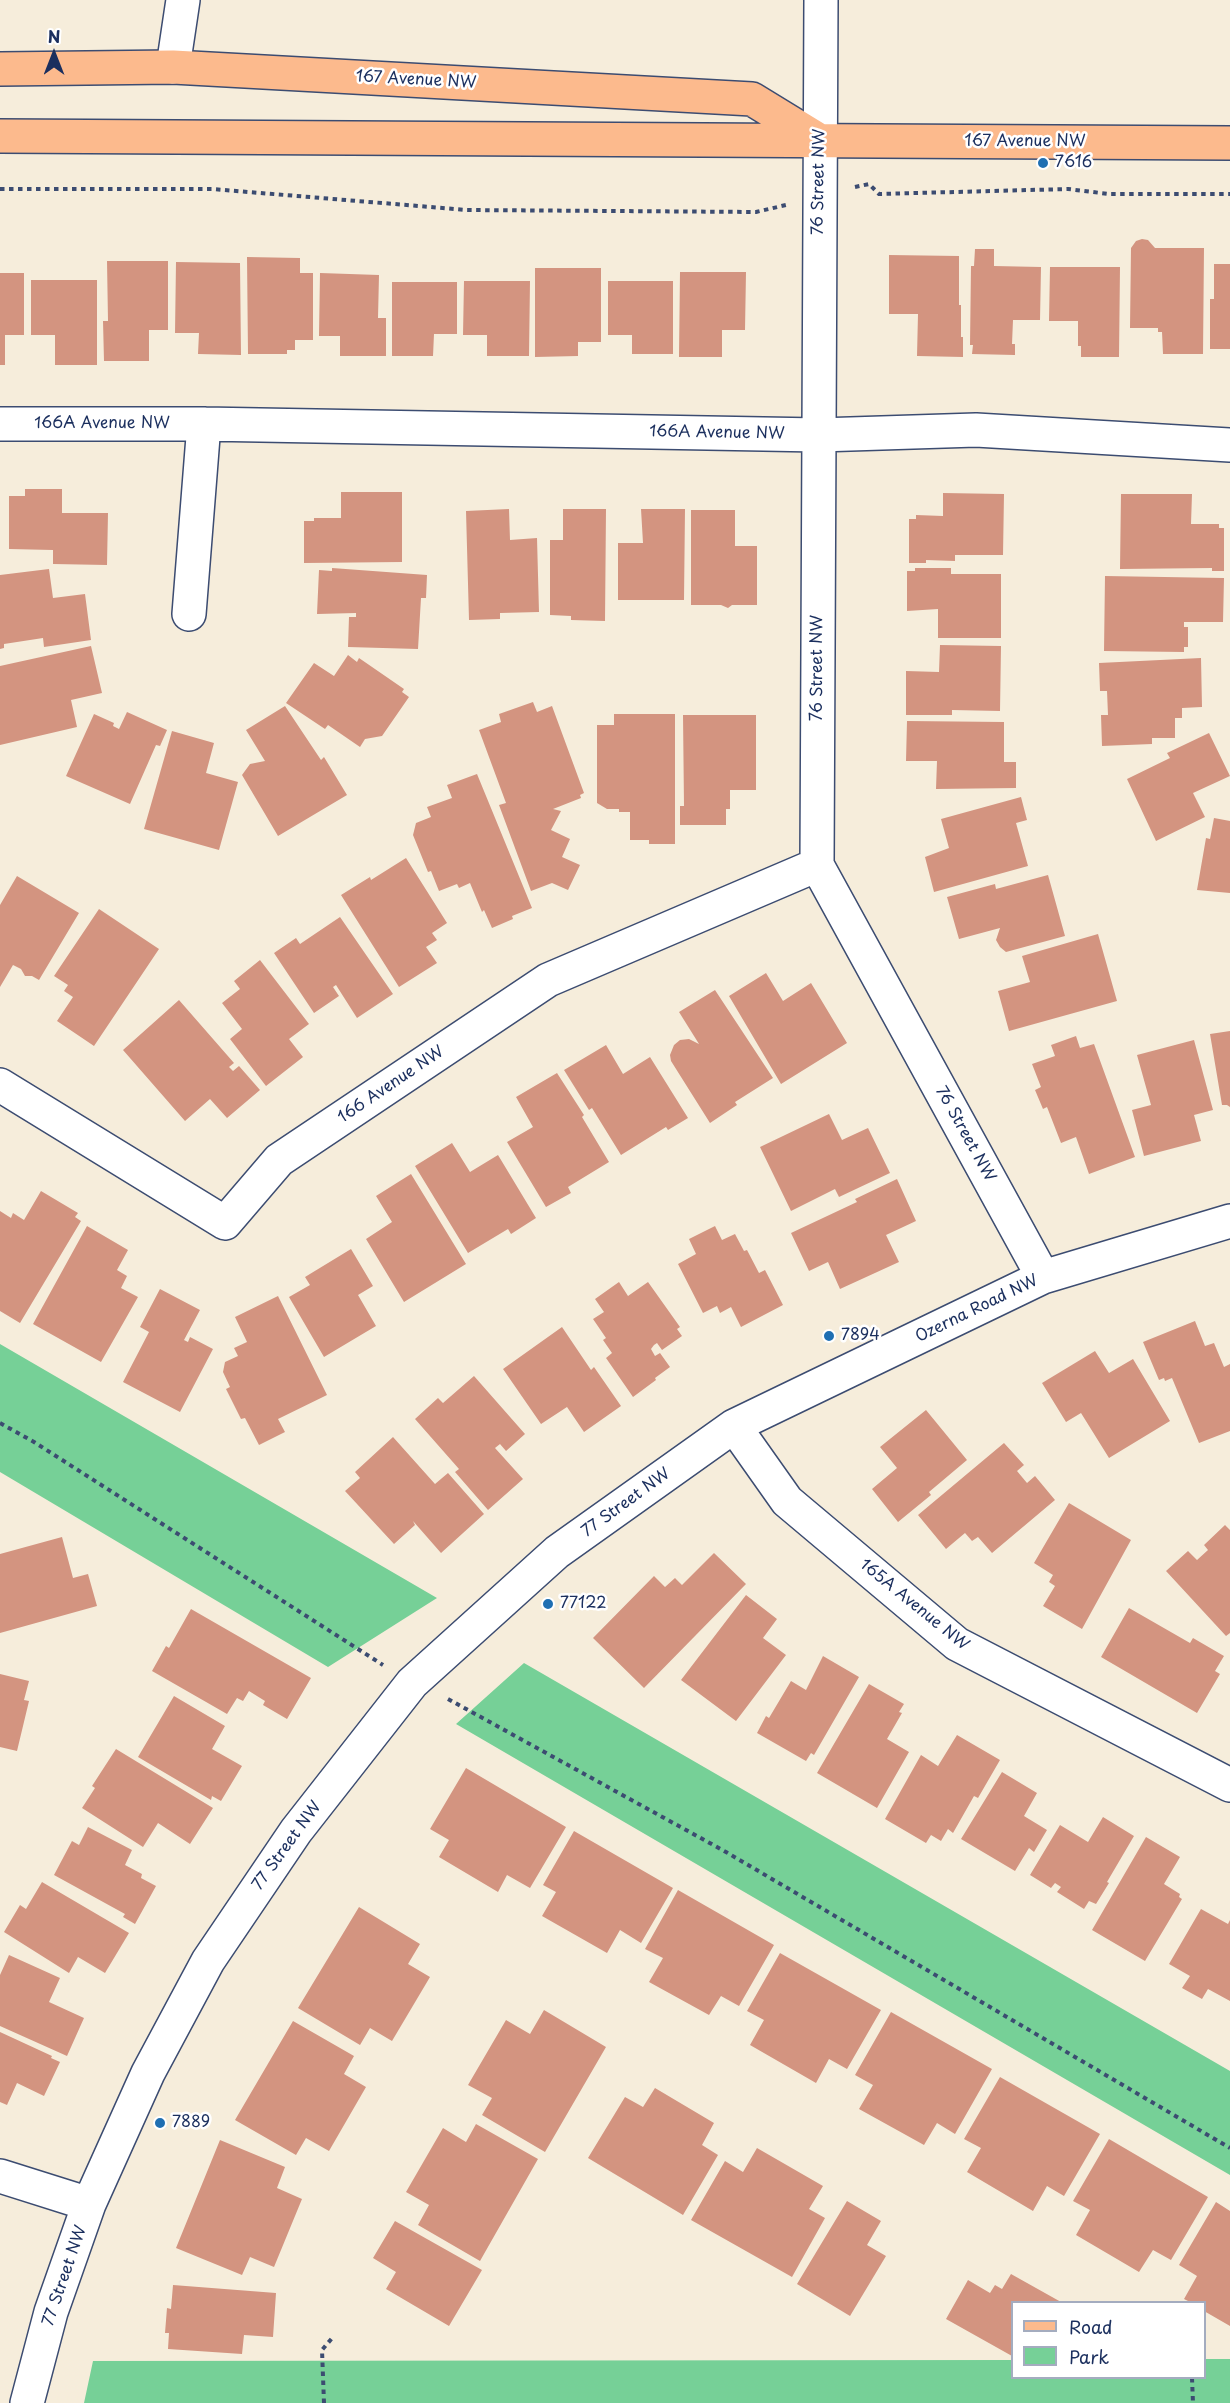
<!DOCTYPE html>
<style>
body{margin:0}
#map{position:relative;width:1230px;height:2403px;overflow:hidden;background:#f6eddb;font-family:"Playpen Sans",sans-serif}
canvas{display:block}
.legend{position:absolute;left:1011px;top:2301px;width:195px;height:78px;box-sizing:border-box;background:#fff;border:2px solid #a4acbf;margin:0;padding:8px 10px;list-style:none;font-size:18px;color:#1b2f5e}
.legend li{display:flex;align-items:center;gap:12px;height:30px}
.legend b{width:30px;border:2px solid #a4acbf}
.north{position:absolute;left:24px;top:24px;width:60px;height:60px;-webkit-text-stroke:4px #fff;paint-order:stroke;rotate:0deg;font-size:16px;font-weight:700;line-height:24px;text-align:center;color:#1b2f5e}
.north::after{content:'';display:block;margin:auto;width:21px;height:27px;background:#1b2f5e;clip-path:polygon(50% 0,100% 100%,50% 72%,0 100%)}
</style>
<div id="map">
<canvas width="1230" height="2403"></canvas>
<ul class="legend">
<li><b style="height:8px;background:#fcba8d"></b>Road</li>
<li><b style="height:16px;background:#76d097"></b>Park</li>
</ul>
<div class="north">N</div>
</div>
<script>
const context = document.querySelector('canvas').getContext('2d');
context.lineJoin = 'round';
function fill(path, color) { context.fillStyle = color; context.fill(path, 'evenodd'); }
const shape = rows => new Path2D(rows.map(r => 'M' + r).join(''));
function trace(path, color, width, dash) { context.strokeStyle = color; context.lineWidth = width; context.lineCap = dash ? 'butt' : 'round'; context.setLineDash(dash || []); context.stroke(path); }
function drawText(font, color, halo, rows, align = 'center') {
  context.font = font + ' "Playpen Sans",sans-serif'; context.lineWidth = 5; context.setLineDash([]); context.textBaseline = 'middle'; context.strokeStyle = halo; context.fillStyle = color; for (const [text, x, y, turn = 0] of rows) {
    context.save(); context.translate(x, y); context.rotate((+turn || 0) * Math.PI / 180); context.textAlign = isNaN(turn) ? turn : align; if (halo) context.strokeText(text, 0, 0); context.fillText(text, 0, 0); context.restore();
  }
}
fill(shape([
 [0,1344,437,1598,328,1667,0,1472],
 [524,1663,1230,2071,1230,2175,456,1724],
 [1205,2359,1230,2359,1230,2403,84,2403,93,2361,1012,2360,1012,2378,1204,2378]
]), '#76d097');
fill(shape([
 [1142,239,1148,240,1155,248,1204,248,1203,354,1163,354,1162,332,1158,332,1158,328,1130,328,1131,248,1136,241],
 [975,249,994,249,994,266,1041,267,1040,320,1013,320,1012,344,1015,344,1015,355,972,354,973,345,970,345,971,266,974,266],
 [889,255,959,256,959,305,961,305,961,337,963,337,963,357,917,356,918,314,889,314],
 [247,257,300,258,300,273,313,273,313,340,295,340,295,350,287,350,287,354,248,354],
 [107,261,168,261,168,330,149,330,149,361,104,361,103,321,108,321],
 [176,262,240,263,241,355,198,354,199,333,175,333],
 [1214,264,1230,264,1230,349,1210,349,1210,299,1214,299],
 [1050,267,1120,267,1119,357,1081,357,1081,346,1078,346,1078,321,1049,321],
 [535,268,601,268,601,342,578,342,578,356,535,357],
 [680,272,746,272,745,330,722,330,722,357,679,357],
 [0,273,24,273,24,335,5,335,5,365,0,365],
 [320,273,379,275,378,318,386,318,386,356,340,356,340,336,319,336],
 [31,280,97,280,97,365,55,365,55,335,31,335],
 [464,281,530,281,529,356,487,356,487,335,463,335],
 [608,281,673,281,673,354,632,354,632,335,608,335],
 [392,282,457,282,457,334,434,334,433,356,392,356],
 [25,489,62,489,62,513,108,513,107,565,53,564,53,550,9,549,9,496,25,496],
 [341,492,402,492,402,562,304,563,304,521,314,521,314,518,341,518],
 [943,493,1004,494,1003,555,955,555,955,561,926,560,926,563,909,563,909,519,916,519,916,515,943,516],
 [1121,494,1192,494,1191,524,1219,524,1219,528,1224,528,1224,571,1212,571,1212,568,1120,569],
 [509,509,510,540,537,538,539,612,500,613,500,619,469,620,466,511],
 [563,509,606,509,605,621,571,620,571,616,550,615,550,540,563,540],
 [641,509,685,509,684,600,618,600,618,543,643,543],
 [691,510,735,510,735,546,757,546,757,605,732,605,728,608,721,605,691,605],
 [332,568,427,575,426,598,421,598,418,649,348,647,349,617,356,617,356,613,317,614,319,570,332,571],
 [915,568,951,568,951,574,1001,574,1001,638,938,638,938,609,907,611,907,571,915,571],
 [49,569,53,598,85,594,91,640,44,647,43,638,4,644,4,648,0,649,0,575],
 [1105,576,1224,578,1223,622,1184,622,1184,627,1188,627,1188,647,1184,647,1184,652,1104,651],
 [940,645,1001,646,1000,711,952,710,952,715,906,715,906,671,939,672],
 [91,646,102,693,71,700,77,727,0,745,0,666],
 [348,655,357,662,359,658,404,689,402,692,409,697,382,736,365,739,360,747,328,725,325,729,286,703,314,663,334,676],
 [1201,658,1202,707,1182,708,1182,718,1175,718,1175,738,1152,738,1152,744,1102,746,1101,715,1108,715,1107,691,1100,691,1099,663],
 [533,702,537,712,552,706,584,793,580,795,581,798,553,809,561,811,551,830,570,839,562,857,580,865,568,890,552,883,531,891,499,805,506,803,479,730,501,722,499,714],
 [285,706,321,760,324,757,347,795,278,836,242,775,250,764,265,761,246,730],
 [127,712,167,730,160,746,156,745,130,804,66,776,94,714,114,723,113,726,119,729],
 [614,714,675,714,675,844,649,844,649,840,630,840,630,812,619,812,619,809,607,809,597,803,597,725,614,725],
 [683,715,756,715,756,790,730,790,730,809,726,809,726,825,680,825,680,806,684,806],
 [907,721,1004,722,1004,762,1016,762,1016,788,936,789,937,761,906,761],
 [172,731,214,743,206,773,238,782,219,850,144,829],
 [1209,733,1230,776,1193,793,1205,817,1156,841,1127,779,1170,758,1167,753],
 [477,774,532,908,512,916,513,919,492,928,484,910,482,912,470,883,459,888,457,884,439,891,431,871,428,872,413,835,416,823,431,817,427,807,452,798,447,785],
 [1021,797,1027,820,1016,823,1028,866,934,892,925,857,949,848,941,819],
 [1214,818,1230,821,1230,893,1197,890,1206,838,1210,839],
 [406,858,447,923,432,933,437,940,426,947,437,963,399,987,341,895,370,877,371,880],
 [1048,875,1065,936,1006,952,1000,947,996,940,1000,928,959,939,947,897,995,884,996,889],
 [17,876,79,913,39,980,32,976,25,976,21,969,13,965,0,987,0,905],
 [99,909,159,949,94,1046,57,1021,73,997,64,991,68,985,54,976],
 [340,917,393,994,357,1018,336,985,333,987,339,996,314,1013,274,953,296,938,300,944],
 [1098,934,1117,1001,1009,1031,998,991,1030,982,1022,956],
 [260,960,309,1024,289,1039,303,1057,266,1086,230,1039,242,1029,222,1003,240,989,234,981],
 [766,973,783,1001,811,983,847,1043,781,1084,729,996],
 [715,990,773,1078,735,1102,737,1105,710,1123,671,1061,670,1055,674,1045,680,1040,689,1039,699,1044,679,1012],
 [179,1000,234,1063,229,1067,233,1071,239,1066,260,1090,227,1118,210,1099,185,1121,123,1050],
 [1230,1031,1230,1107,1227,1105,1222,1105,1210,1034],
 [1076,1036,1080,1048,1094,1044,1135,1157,1089,1174,1076,1137,1061,1143,1047,1107,1043,1109,1035,1090,1041,1087,1032,1064,1055,1056,1051,1045],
 [1194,1040,1213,1110,1194,1115,1201,1141,1144,1156,1132,1110,1151,1105,1137,1055],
 [606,1045,623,1074,650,1057,688,1118,668,1130,666,1127,621,1155,592,1108,589,1110,564,1070],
 [557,1073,584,1115,582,1117,609,1162,568,1187,571,1193,546,1207,507,1142,533,1127,516,1097],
 [829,1114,842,1140,868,1128,890,1173,839,1197,835,1189,791,1211,760,1147],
 [452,1143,470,1172,498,1155,536,1218,511,1234,508,1229,468,1253,415,1166],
 [411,1174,466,1264,404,1302,366,1239,392,1222,376,1196],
 [897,1179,916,1221,886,1235,899,1262,840,1289,828,1262,809,1271,791,1233,857,1202,855,1199],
 [41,1191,78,1213,75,1217,81,1221,20,1323,0,1311,0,1211,11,1218,13,1213,24,1220],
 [87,1226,128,1250,117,1270,127,1276,121,1288,138,1297,101,1362,33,1324],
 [715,1226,722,1240,735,1234,744,1251,747,1250,759,1273,765,1270,783,1305,741,1327,731,1307,720,1313,717,1306,703,1313,678,1264,696,1254,689,1239],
 [351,1249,373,1286,358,1295,376,1326,324,1357,289,1297,310,1285,305,1277],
 [619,1282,628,1296,648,1282,680,1327,677,1329,682,1336,662,1350,657,1343,654,1345,651,1349,655,1356,660,1353,670,1367,655,1378,656,1380,633,1397,606,1358,612,1353,603,1340,606,1338,593,1319,604,1312,595,1299],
 [160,1289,200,1310,184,1340,188,1342,190,1337,213,1349,180,1412,123,1382,149,1332,140,1327],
 [278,1296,327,1395,278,1419,285,1432,259,1445,245,1418,241,1419,226,1389,230,1387,223,1372,225,1362,238,1356,234,1348,247,1342,235,1317],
 [1195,1321,1205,1346,1214,1343,1224,1367,1230,1364,1230,1431,1199,1443,1172,1378,1165,1381,1164,1378,1159,1380,1143,1342],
 [562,1327,591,1370,594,1367,621,1406,584,1432,567,1407,541,1424,503,1369],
 [1095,1351,1109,1373,1133,1359,1170,1421,1109,1458,1081,1413,1066,1422,1042,1383],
 [474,1376,525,1434,506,1451,500,1444,495,1448,523,1479,488,1510,455,1472,459,1469,415,1419,438,1398,443,1403],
 [926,1410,967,1460,929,1492,931,1495,898,1522,872,1489,897,1468,880,1447],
 [393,1437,435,1484,448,1473,484,1514,441,1553,413,1521,415,1525,394,1544,345,1491,360,1478,355,1472],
 [1004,1443,1024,1465,1017,1471,1027,1483,1035,1476,1055,1500,992,1553,978,1537,972,1541,965,1533,946,1549,918,1515],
 [1069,1503,1131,1540,1082,1629,1043,1606,1055,1586,1049,1582,1053,1575,1034,1563],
 [1225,1525,1230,1530,1230,1633,1226,1636,1166,1571,1188,1551,1197,1560,1208,1550,1204,1545],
 [62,1537,73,1578,88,1574,97,1606,0,1633,0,1554],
 [714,1553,746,1584,644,1688,593,1638,654,1576,665,1587,675,1578,682,1585],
 [746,1595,777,1619,763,1638,786,1655,736,1721,681,1680],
 [1129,1608,1190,1643,1193,1638,1224,1656,1215,1671,1220,1674,1197,1713,1101,1657],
 [191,1609,311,1678,287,1719,263,1705,265,1701,249,1691,243,1701,237,1698,227,1714,152,1671,166,1646,169,1648],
 [823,1656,859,1677,814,1755,811,1753,806,1761,757,1733,766,1716,769,1718,791,1681,806,1690],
 [0,1674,29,1681,24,1700,29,1701,17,1751,0,1747],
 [869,1684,904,1704,899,1712,902,1713,887,1739,909,1752,877,1808,817,1773],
 [174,1696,225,1726,212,1749,242,1766,221,1801,212,1796,211,1800,138,1757],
 [957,1735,1000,1760,978,1798,974,1796,953,1833,948,1829,941,1841,931,1835,926,1843,885,1819,921,1755,938,1766],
 [116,1749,213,1808,190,1844,158,1823,143,1847,82,1808,95,1788,92,1786],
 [466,1768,566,1827,530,1888,507,1875,498,1892,439,1857,449,1840,430,1829],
 [1002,1772,1037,1793,1024,1816,1047,1830,1034,1852,1029,1848,1015,1871,961,1839],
 [1103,1817,1134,1836,1107,1882,1109,1883,1096,1904,1089,1901,1084,1909,1057,1892,1061,1887,1055,1883,1051,1888,1030,1875,1060,1825,1088,1842],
 [88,1827,132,1850,125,1865,142,1874,141,1878,156,1886,135,1924,123,1917,125,1914,54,1875,72,1841,79,1845],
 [574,1831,673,1888,641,1943,620,1930,607,1953,542,1916,556,1892,543,1885],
 [1146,1837,1180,1857,1164,1884,1180,1894,1179,1897,1182,1899,1145,1961,1092,1930],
 [42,1882,129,1933,105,1973,78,1957,69,1973,4,1932,20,1905,26,1909],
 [678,1890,774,1945,739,2006,721,1996,709,2015,649,1982,663,1958,645,1949],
 [359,1907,420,1944,408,1964,430,1977,392,2041,370,2028,360,2045,298,2008],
 [1201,1909,1228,1924,1230,1920,1230,2001,1208,1989,1202,1999,1182,1988,1190,1976,1169,1964],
 [780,1953,881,2010,847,2069,829,2059,816,2083,750,2045,764,2020,747,2011],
 [9,1955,60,1978,49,2002,84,2018,67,2056,0,2026,0,1975],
 [544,2010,606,2047,545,2152,482,2115,492,2098,468,2085,506,2020,530,2034],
 [891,2012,992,2069,955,2134,937,2123,924,2145,859,2109,873,2085,855,2075],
 [293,2021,354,2056,344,2074,366,2087,329,2151,306,2138,296,2155,235,2120],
 [0,2032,52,2056,51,2058,60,2062,44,2096,17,2083,7,2105,0,2102],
 [1000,2077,1100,2134,1064,2196,1047,2186,1033,2211,967,2172,981,2148,964,2139],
 [655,2088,714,2123,702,2145,718,2155,683,2215,588,2158,625,2097,643,2107],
 [476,2124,538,2159,480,2261,418,2225,429,2205,406,2192,443,2128,466,2142],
 [1109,2139,1208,2197,1171,2260,1153,2250,1139,2272,1076,2235,1090,2210,1073,2201],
 [220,2140,285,2167,277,2188,302,2199,274,2267,250,2257,242,2275,176,2248],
 [757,2148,823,2186,809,2209,825,2218,792,2277,691,2220,725,2161,743,2172],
 [847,2201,881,2221,867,2245,886,2256,850,2316,797,2284],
 [1216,2202,1230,2211,1230,2326,1204,2311,1204,2302,1190,2302,1184,2299,1197,2276,1179,2265],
 [395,2221,482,2270,449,2326,386,2289,396,2272,373,2258],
 [1011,2274,1061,2302,1012,2302,1012,2356,946,2319,968,2280,990,2293,995,2285,1002,2289],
 [173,2285,276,2293,273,2337,244,2335,242,2354,168,2349,169,2333,165,2333,167,2308,171,2309]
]), '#d39480');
const minor = shape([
 [821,0,817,865,1043,1277],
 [173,67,183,0],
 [0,424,204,424,819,435,976,430,1230,445],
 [189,614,204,424],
 [0,1085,225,1223,279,1160,548,980,817,865],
 [734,1426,787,1501,957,1644,1230,1785],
 [0,2176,89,2204],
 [27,2403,51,2312,89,2204,148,2073,208,1961,296,1831,412,1683,557,1552,734,1426,1043,1277,1230,1221]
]);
const major = shape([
 [0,69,173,67,752,99,819,140],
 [0,136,1230,143]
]);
trace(minor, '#3c4c71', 36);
trace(major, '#3c4c71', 36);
trace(shape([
 [855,187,869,184,879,194,1068,189,1109,194,1230,194],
 [0,189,212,189,467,210,756,212,786,205],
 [0,1423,34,1442,383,1665],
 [448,1699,726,1852,1230,2148],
 [1192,2378,1193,2403],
 [324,2403,322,2350,333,2337]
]), '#3c4c71', 4, [4.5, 4.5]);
trace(minor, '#fff', 33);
trace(major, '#fcba8d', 33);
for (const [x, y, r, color] of [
 [1043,163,6,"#1f6fb2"],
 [829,1336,6,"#1f6fb2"],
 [548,1604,6,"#1f6fb2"],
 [160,2123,6,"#1f6fb2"]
]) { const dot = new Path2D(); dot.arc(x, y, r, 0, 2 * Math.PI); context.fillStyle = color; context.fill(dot); trace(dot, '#fff', 2); }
drawText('16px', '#1b2f5e', '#fff', [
 ["167 Avenue NW",416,80,3],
 ["167 Avenue NW",1025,142],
 ["76 Street NW",819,182,-89],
 ["166A Avenue NW",102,424],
 ["166A Avenue NW",717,433,1],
 ["76 Street NW",818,668,-90],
 ["166 Avenue NW",391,1085,-34],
 ["76 Street NW",965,1134,61],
 ["Ozerna Road NW",977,1309,-26],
 ["77 Street NW",626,1503,-36],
 ["165A Avenue NW",914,1605,39],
 ["77 Street NW",287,1846,-54],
 ["77 Street NW",65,2276,-71]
]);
drawText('16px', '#1b2f5e', '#fff', [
 ["7616",1055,163],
 ["7894",841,1336],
 ["77122",560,1604],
 ["7889",172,2123]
], 'left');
</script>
